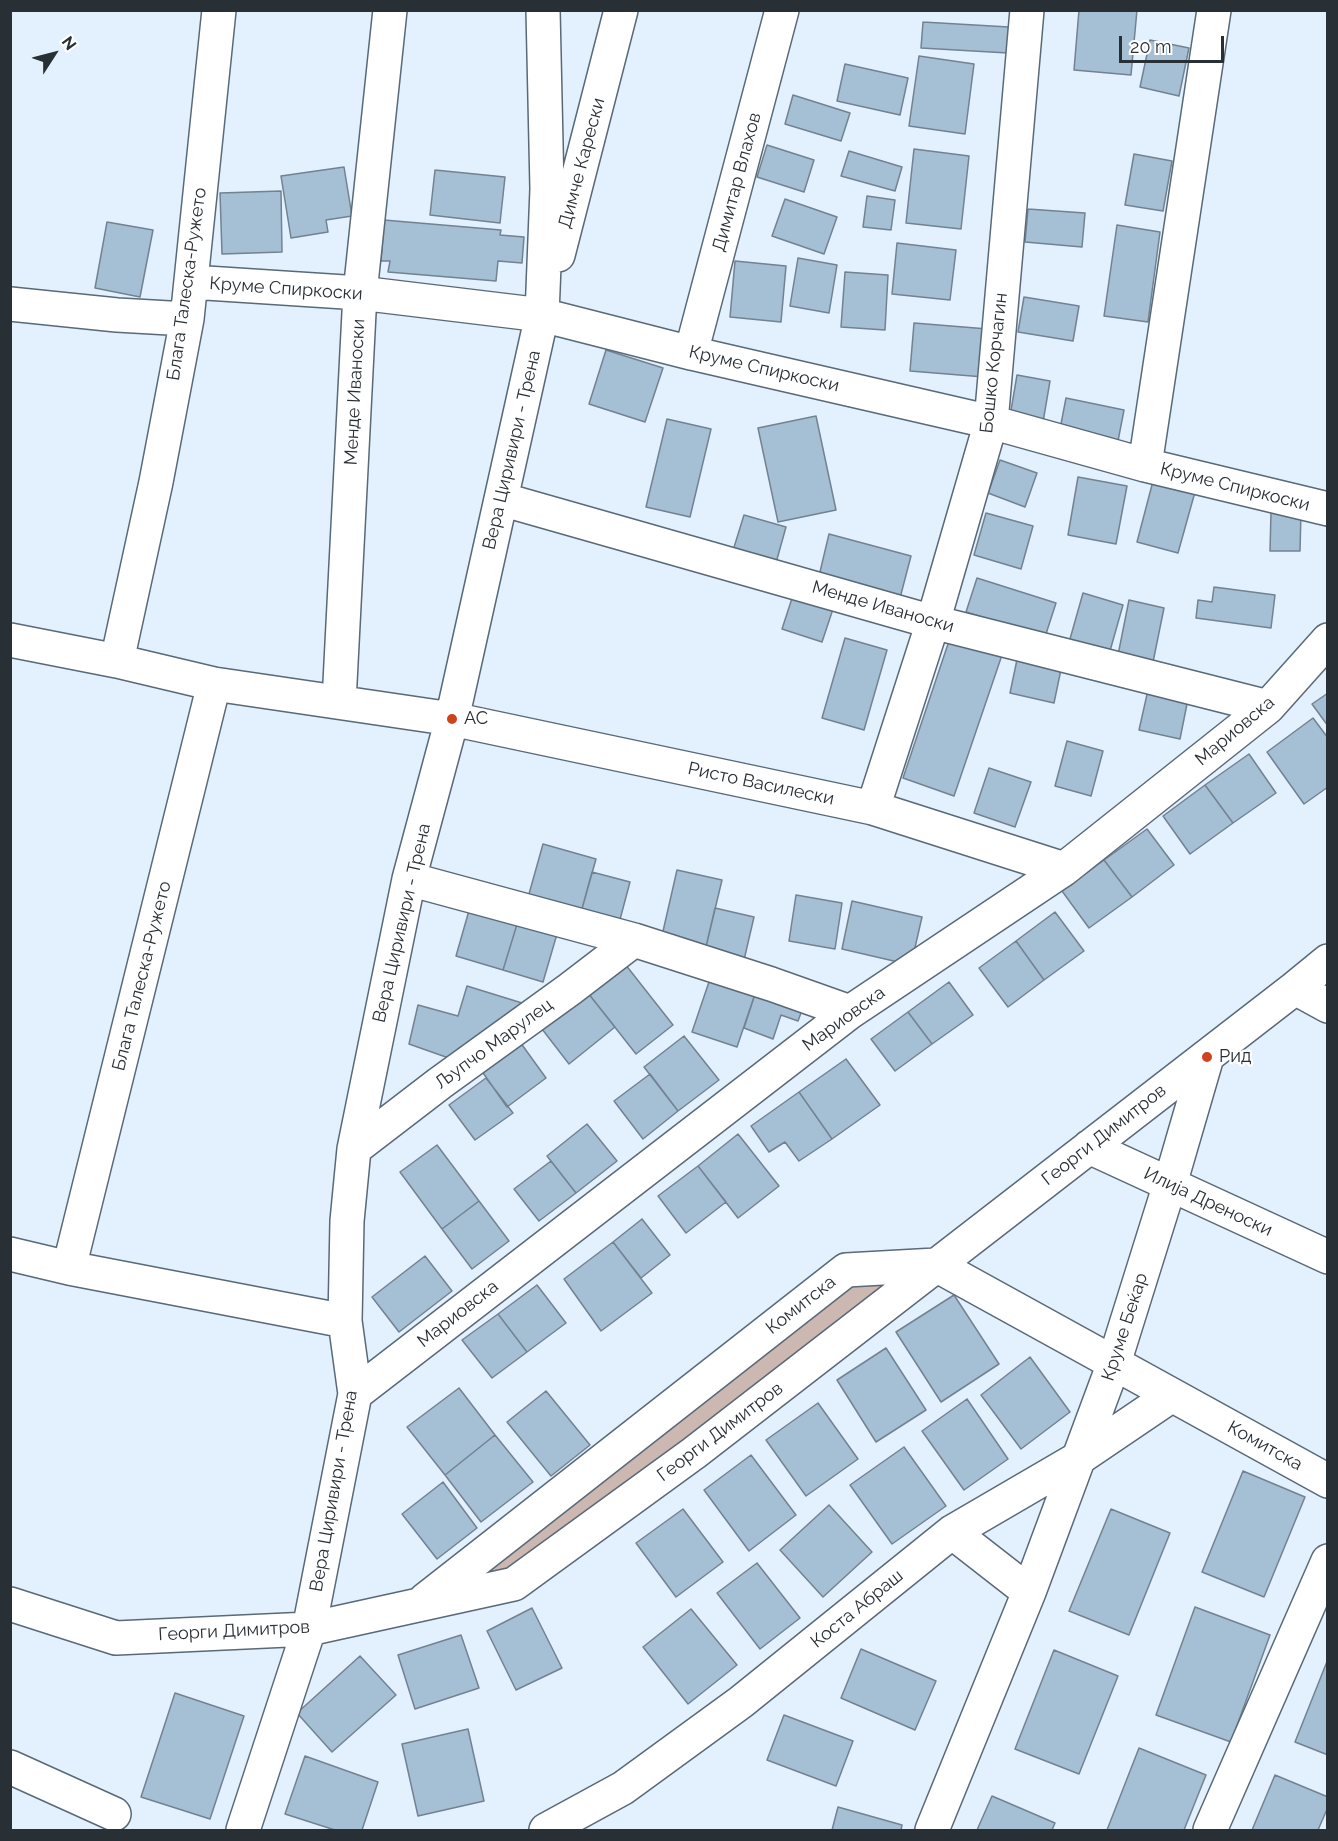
<!DOCTYPE html>
<meta charset="utf-8">
<style>
body{margin:0}
#map{position:relative;width:1338px;height:1841px;overflow:hidden;background:#e3f1ff;font-family:Raleway,sans-serif}
canvas{display:block}
.frame{position:absolute;inset:0;border:12px solid #282f35;pointer-events:none}
.north{position:absolute;left:24px;top:24px;width:60px;height:60px;-webkit-text-stroke:4px #fff;paint-order:stroke;rotate:54deg;font-size:16px;font-weight:700;line-height:24px;text-align:center;color:#282f35}
.north::after{content:'';display:block;margin:auto;width:21px;height:27px;background:#282f35;clip-path:polygon(50% 0,100% 100%,50% 72%,0 100%)}
.scale{position:absolute;left:1119px;top:36px;width:105px;height:27px;box-sizing:border-box;border:3px solid #282f35;border-top:0;padding-left:8px;font-size:18px;line-height:21px;white-space:nowrap;color:#282f35;-webkit-text-stroke:4px #fff;paint-order:stroke}
</style>
<div id="map">
<canvas width="1338" height="1841"></canvas>
<div class="frame"></div>
<div class="north">N</div>
<div class="scale">20 m</div>
</div>
<script>
const context = document.querySelector('canvas').getContext('2d');
context.lineJoin = 'round';
function fill(path, color) { context.fillStyle = color; context.fill(path, 'evenodd'); }
const shape = rows => new Path2D(rows.map(r => 'M' + r).join(''));
function trace(path, color, width, dash) { context.strokeStyle = color; context.lineWidth = width; context.lineCap = dash ? 'butt' : 'round'; context.setLineDash(dash || []); context.stroke(path); }
function drawText(font, color, halo, rows, align = 'center') {
  context.font = font + ' Raleway,sans-serif'; context.lineWidth = 4.5; context.setLineDash([]); context.textBaseline = 'middle'; context.strokeStyle = halo; context.fillStyle = color; for (const [text, x, y, turn = 0] of rows) {
    context.save(); context.translate(x, y); context.rotate((+turn || 0) * Math.PI / 180); context.textAlign = isNaN(turn) ? turn : align; if (halo) context.strokeText(text, 0, 0); context.fillText(text, 0, 0); context.restore();
  }
}
fill(shape([
 [936,1265,514,1584,419,1604,846,1270]
]), '#cdb7b1');
const building = shape([
 [1079,10,1137,10,1131,75,1074,70,1079,10],
 [923,22,1009,27,1008,53,921,48,923,22],
 [1150,40,1189,48,1179,96,1140,87,1150,40],
 [919,56,974,64,965,134,909,126,919,56],
 [845,64,908,78,900,115,837,101,845,64],
 [793,95,850,113,841,141,785,124,793,95],
 [767,145,814,160,804,192,757,177,767,145],
 [914,149,969,156,961,229,906,223,914,149],
 [849,151,902,167,895,191,841,176,849,151],
 [1134,154,1172,161,1163,211,1125,205,1134,154],
 [344,167,352,216,326,220,328,232,291,238,281,176,344,167],
 [435,170,505,177,500,223,430,215,435,170],
 [281,191,282,252,222,254,220,193,281,191],
 [867,196,895,200,891,230,863,227,867,196],
 [785,199,837,217,824,254,772,236,785,199],
 [1028,209,1085,213,1082,247,1025,242,1028,209],
 [384,220,501,230,500,235,524,237,522,263,498,261,496,281,388,272,390,261,381,261,384,220],
 [107,222,153,230,140,297,95,288,107,222],
 [1117,225,1160,232,1148,322,1104,316,1117,225],
 [897,243,956,250,950,300,892,294,897,243],
 [798,258,837,265,829,313,790,306,798,258],
 [735,261,786,266,781,322,730,317,735,261],
 [845,272,888,275,885,330,841,327,845,272],
 [1024,297,1079,306,1073,341,1018,332,1024,297],
 [914,323,988,329,984,377,910,371,914,323],
 [606,350,663,368,645,422,589,404,606,350],
 [1017,375,1050,381,1042,428,1009,422,1017,375],
 [1066,398,1124,410,1118,441,1060,429,1066,398],
 [816,416,836,510,778,522,758,428,816,416],
 [667,419,711,429,690,517,646,507,667,419],
 [1000,460,1037,473,1025,507,988,493,1000,460],
 [1078,477,1127,486,1116,544,1068,535,1078,477],
 [1153,481,1195,492,1178,553,1137,542,1153,481],
 [1271,512,1301,512,1300,551,1270,551,1271,512],
 [986,513,1033,526,1021,569,974,555,986,513],
 [744,515,786,527,774,570,731,557,744,515],
 [829,534,911,556,900,598,819,576,829,534],
 [977,578,1056,603,1045,637,966,612,977,578],
 [1214,587,1275,595,1271,628,1196,618,1198,600,1212,602,1214,587],
 [795,589,835,603,822,642,782,629,795,589],
 [1083,593,1123,605,1108,658,1068,646,1083,593],
 [1129,600,1164,608,1152,667,1117,660,1129,600],
 [845,638,887,650,864,730,822,718,845,638],
 [950,638,1002,655,954,796,903,778,950,638],
 [1019,650,1063,660,1054,703,1010,693,1019,650],
 [1148,690,1188,699,1180,739,1139,730,1148,690],
 [1328,693,1328,726,1312,704,1328,693],
 [1313,718,1328,738,1328,787,1304,804,1267,752,1313,718],
 [1067,741,1103,751,1091,796,1055,786,1067,741],
 [1249,754,1276,793,1233,823,1205,785,1249,754],
 [989,768,1031,782,1015,827,974,813,989,768],
 [1205,785,1233,823,1190,854,1163,816,1205,785],
 [1147,829,1174,865,1132,897,1104,860,1147,829],
 [543,844,596,859,580,916,527,901,543,844],
 [1104,860,1132,897,1089,928,1062,891,1104,860],
 [677,870,722,880,705,951,661,940,677,870],
 [592,872,630,882,618,927,580,916,592,872],
 [796,895,842,903,835,949,789,941,796,895],
 [852,901,922,917,911,965,842,949,852,901],
 [470,907,518,921,503,970,456,956,470,907],
 [715,908,754,917,744,960,705,951,715,908],
 [1055,912,1084,951,1044,980,1016,941,1055,912],
 [518,921,557,934,543,982,503,970,518,921],
 [1016,941,1044,980,1008,1007,979,968,1016,941],
 [625,964,673,1025,636,1054,588,993,625,964],
 [712,973,757,988,737,1047,692,1032,712,973],
 [949,982,973,1015,932,1044,908,1012,949,982],
 [467,986,535,1007,460,1062,409,1044,418,1005,458,1016,467,986],
 [757,988,804,1005,798,1021,781,1015,773,1039,744,1028,757,988],
 [588,993,615,1027,569,1064,542,1029,588,993],
 [908,1012,932,1044,895,1071,871,1039,908,1012],
 [684,1036,719,1080,678,1111,644,1067,684,1036],
 [520,1042,546,1078,507,1107,481,1070,520,1042],
 [846,1059,880,1105,832,1139,799,1092,846,1059],
 [650,1074,678,1111,643,1139,614,1101,650,1074],
 [486,1078,513,1113,475,1140,449,1105,486,1078],
 [799,1092,832,1139,799,1161,785,1142,769,1152,751,1126,799,1092],
 [587,1124,617,1161,576,1193,547,1156,587,1124],
 [738,1134,779,1186,738,1218,698,1166,738,1134],
 [437,1145,479,1201,442,1229,400,1172,437,1145],
 [551,1161,576,1193,539,1221,514,1189,551,1161],
 [698,1166,726,1202,686,1233,658,1196,698,1166],
 [479,1201,509,1241,472,1269,442,1229,479,1201],
 [642,1219,670,1255,641,1278,613,1242,642,1219],
 [613,1242,652,1293,601,1331,564,1279,613,1242],
 [425,1256,452,1291,399,1332,372,1297,425,1256],
 [537,1285,566,1323,527,1352,498,1314,537,1285],
 [954,1295,999,1364,941,1402,896,1332,954,1295],
 [498,1314,527,1352,492,1378,462,1340,498,1314],
 [886,1348,926,1410,876,1442,837,1380,886,1348],
 [1030,1357,1070,1412,1021,1449,981,1395,1030,1357],
 [459,1388,495,1435,445,1475,407,1427,459,1388],
 [546,1391,590,1445,551,1476,507,1422,546,1391],
 [967,1399,1008,1459,964,1490,922,1431,967,1399],
 [818,1403,858,1459,806,1496,766,1440,818,1403],
 [495,1435,533,1482,481,1522,445,1475,495,1435],
 [904,1447,946,1506,892,1544,850,1485,904,1447],
 [751,1455,796,1515,749,1551,704,1490,751,1455],
 [1243,1471,1305,1497,1264,1597,1202,1572,1243,1471],
 [443,1482,477,1528,437,1559,402,1514,443,1482],
 [829,1505,872,1552,823,1597,780,1550,829,1505],
 [683,1509,723,1562,676,1597,636,1543,683,1509],
 [1111,1509,1170,1533,1129,1635,1069,1611,1111,1509],
 [757,1563,800,1618,760,1649,717,1593,757,1563],
 [1195,1607,1270,1635,1231,1742,1156,1715,1195,1607],
 [532,1608,562,1668,516,1690,487,1631,532,1608],
 [691,1609,737,1665,688,1704,643,1647,691,1609],
 [461,1635,479,1688,415,1709,398,1655,461,1635],
 [861,1649,936,1681,915,1730,841,1698,861,1649],
 [1054,1650,1118,1676,1079,1774,1015,1749,1054,1650],
 [360,1656,396,1695,332,1752,297,1713,360,1656],
 [1328,1659,1328,1755,1295,1742,1328,1659],
 [175,1693,244,1716,210,1819,141,1797,175,1693],
 [784,1715,853,1741,836,1786,767,1760,784,1715],
 [468,1729,484,1801,418,1816,402,1744,468,1729],
 [1139,1748,1206,1775,1184,1830,1107,1830,1139,1748],
 [305,1756,378,1782,362,1830,335,1830,285,1814,305,1756],
 [1275,1775,1328,1797,1328,1807,1318,1830,1252,1830,1275,1775],
 [992,1796,1055,1823,1052,1830,977,1830,992,1796],
 [838,1807,902,1825,901,1830,832,1830,838,1807]
]);
fill(building, '#a5bfd5');
trace(building, '#728291', 1.5);
const minor = shape([
 [558,255,621,10],
 [191,282,360,293,542,315,691,353,991,422,1145,465,1328,509],
 [10,304,117,315,187,319],
 [691,353,782,10],
 [1145,465,1214,10],
 [501,499,933,622,1268,707],
 [10,640,117,661,214,684,452,719,873,808,1064,869],
 [117,661,156,482,187,319,219,10],
 [339,702,360,293,390,10],
 [873,808,933,622,991,422,1027,10],
 [409,879,634,940,771,984,850,1012],
 [1295,988,1328,1006],
 [1089,1147,1328,1257],
 [354,1149,440,1083,570,989,634,940],
 [10,1254,69,1268,345,1321],
 [69,1268,214,684],
 [355,1394,850,1012,1064,869,1268,707,1328,640],
 [952,1532,1029,1592],
 [425,1600,846,1270,936,1265,1328,1481],
 [10,1604,116,1638,309,1629,514,1584,694,1453,1295,988,1328,961],
 [10,1767,114,1814],
 [243,1830,309,1629,355,1394,345,1321,347,1221,354,1149,409,879,452,719,542,315,547,189,543,10],
 [546,1830,623,1788,741,1702,952,1532,1079,1458,1172,1395],
 [932,1830,1029,1592,1114,1363,1170,1184,1207,1057],
 [1210,1830,1328,1561]
]);
trace(minor, '#596977', 36);
trace(minor, '#fff', 33);
for (const [x, y, r, color] of [
 [452,719,6,"#cd431e"],
 [1207,1057,6,"#cd431e"]
]) { const dot = new Path2D(); dot.arc(x, y, r, 0, 2 * Math.PI); context.fillStyle = color; context.fill(dot); trace(dot, '#fff', 2); }
drawText('18px', '#282f35', '#fff', [
 ["Димче Карески",582,163,-75],
 ["Димитар Влахов",737,182,-75],
 ["Блага Талеска-Ружето",187,284,-82],
 ["Круме Спиркоски",286,289,4],
 ["Бошко Корчагин",994,363,-84],
 ["Круме Спиркоски",764,369,13],
 ["Менде Иваноски",355,392,-87],
 ["Вера Циривири - Трена",512,450,-77],
 ["Круме Спиркоски",1235,487,14],
 ["Менде Иваноски",883,607,16],
 ["Мариовска",1235,731,-40],
 ["Ристо Василески",761,784,12],
 ["Вера Циривири - Трена",402,923,-77],
 ["Блага Талеска-Ружето",142,976,-76],
 ["Мариовска",844,1019,-36],
 ["Љупчо Марулец",494,1044,-36],
 ["Георги Димитров",1104,1135,-38],
 ["Илија Дреноски",1208,1202,25],
 ["Комитска",801,1305,-38],
 ["Мариовска",458,1314,-38],
 ["Круме Беќар",1125,1327,-72],
 ["Георги Димитров",720,1432,-37],
 ["Комитска",1265,1446,29],
 ["Вера Циривири - Трена",334,1491,-80],
 ["Коста Абраш",857,1609,-39],
 ["Георги Димитров",234,1631,-3]
]);
drawText('18px', '#282f35', '#fff', [
 ["АС",464,719],
 ["Рид",1219,1057]
], 'left');
</script>
